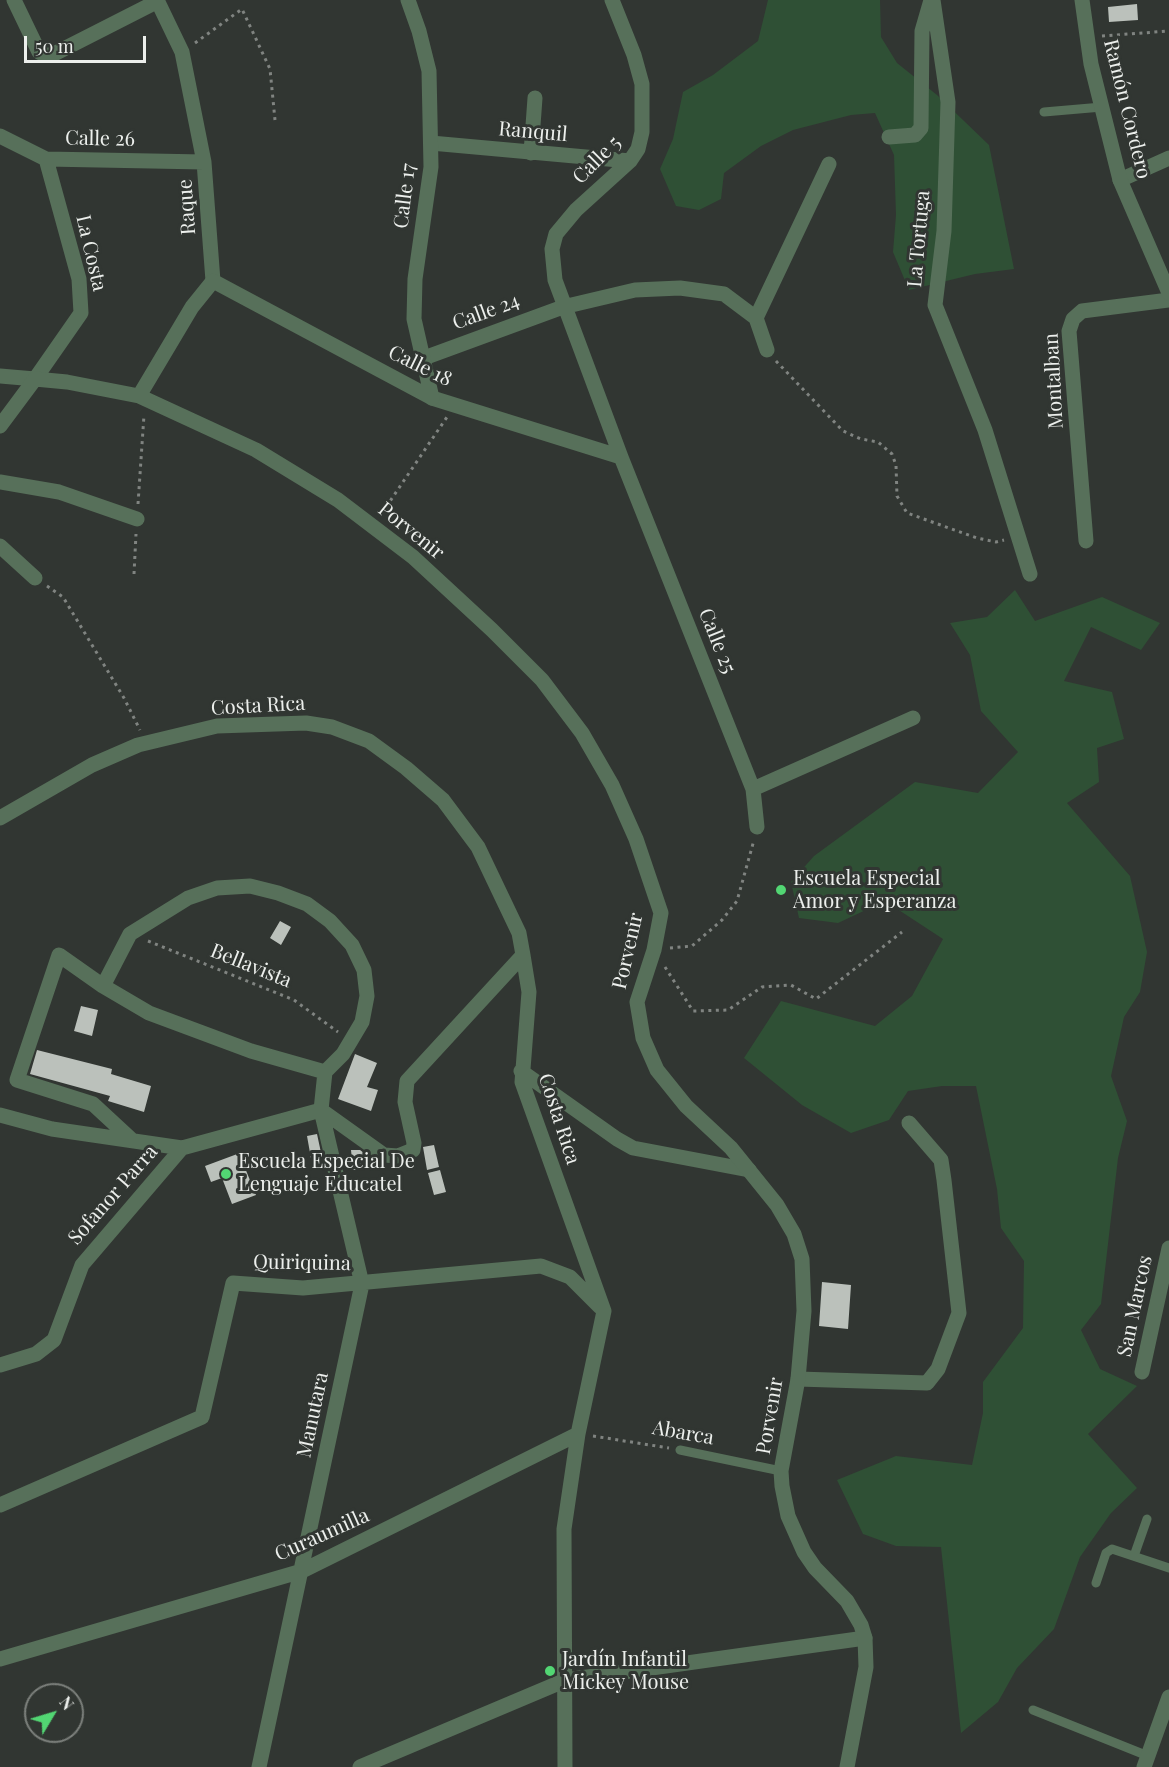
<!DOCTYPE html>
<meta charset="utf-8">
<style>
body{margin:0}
#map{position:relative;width:1169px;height:1767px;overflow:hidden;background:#313632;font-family:"Playfair Display",serif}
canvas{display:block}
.north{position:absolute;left:24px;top:1683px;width:60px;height:60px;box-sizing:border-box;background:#313632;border:2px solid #7c807c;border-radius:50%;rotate:52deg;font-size:16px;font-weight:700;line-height:24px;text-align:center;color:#ecefec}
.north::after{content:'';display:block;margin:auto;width:21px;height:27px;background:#52d673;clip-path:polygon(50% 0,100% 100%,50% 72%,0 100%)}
.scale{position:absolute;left:24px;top:36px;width:122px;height:27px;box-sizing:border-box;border:3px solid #ecefec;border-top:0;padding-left:8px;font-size:18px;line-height:21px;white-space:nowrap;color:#ecefec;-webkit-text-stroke:4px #313632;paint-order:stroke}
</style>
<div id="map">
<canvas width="1169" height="1767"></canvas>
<div class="north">N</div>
<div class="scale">50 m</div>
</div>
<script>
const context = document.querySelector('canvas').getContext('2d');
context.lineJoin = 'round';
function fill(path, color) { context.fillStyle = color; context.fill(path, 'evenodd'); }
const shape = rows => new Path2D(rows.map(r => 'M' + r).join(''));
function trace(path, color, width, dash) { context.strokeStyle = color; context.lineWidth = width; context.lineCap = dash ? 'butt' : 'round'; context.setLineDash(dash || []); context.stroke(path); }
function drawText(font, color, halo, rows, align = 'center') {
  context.font = font + ' "Playfair Display",serif'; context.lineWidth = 6; context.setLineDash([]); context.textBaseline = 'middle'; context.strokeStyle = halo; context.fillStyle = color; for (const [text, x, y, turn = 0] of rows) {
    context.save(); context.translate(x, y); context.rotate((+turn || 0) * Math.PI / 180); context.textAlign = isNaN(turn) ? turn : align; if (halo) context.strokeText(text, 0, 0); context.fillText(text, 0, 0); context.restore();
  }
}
fill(shape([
 [768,0,880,0,881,37,897,63,937,95,989,145,1014,269,975,274,909,290,893,252,896,215,894,155,875,113,851,115,793,130,761,146,724,173,721,199,699,210,676,206,660,169,673,139,683,92,713,75,758,41],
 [1015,590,1035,621,1102,597,1160,623,1141,650,1091,627,1064,681,1112,692,1124,739,1097,748,1099,782,1067,803,1130,876,1147,952,1140,992,1124,1017,1111,1076,1127,1121,1118,1158,1101,1304,1081,1330,1100,1369,1137,1386,1088,1434,1137,1488,1111,1513,1080,1557,1054,1629,1017,1668,998,1702,961,1733,941,1547,896,1546,863,1534,837,1480,896,1456,972,1465,983,1413,983,1382,1023,1328,1024,1261,1001,1228,997,1189,976,1086,942,1086,908,1091,889,1120,851,1133,802,1105,744,1058,781,1001,875,1026,912,996,943,939,885,901,838,923,799,918,791,882,814,856,915,782,978,793,1018,752,981,711,970,655,950,623,987,617]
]), '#2f5035');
fill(shape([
 [1137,4,1138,20,1109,22,1108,7],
 [280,921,291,927,281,945,270,938],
 [81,1006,98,1010,92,1036,74,1031],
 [37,1050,112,1069,111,1074,151,1086,144,1112,108,1101,110,1096,30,1074],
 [355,1054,377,1063,367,1087,378,1090,371,1111,338,1099],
 [317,1134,323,1162,312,1164,307,1136],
 [434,1145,439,1167,427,1170,423,1147],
 [248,1150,254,1165,245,1168,256,1195,232,1204,222,1178,211,1182,205,1166],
 [351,1150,360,1150,369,1157,370,1169,353,1170],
 [440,1170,446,1192,434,1195,428,1173],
 [822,1282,851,1285,848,1329,819,1326]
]), '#bbc1bb');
trace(shape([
 [1102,36,1169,31],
 [195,43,242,9,270,69,275,120],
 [776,361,843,431,861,439,878,442,892,454,896,465,897,496,907,513,977,538,996,542,1004,540],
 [138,504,144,415],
 [382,513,447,417],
 [134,574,136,534],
 [47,586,63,597,124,698,140,730],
 [148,941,294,1000,338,1032],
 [670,948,692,946,722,920,737,901,754,840],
 [665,967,693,1011,728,1010,762,987,791,985,816,999,902,932],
 [593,1436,669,1448]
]), '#808481', 3, [3, 4.5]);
trace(shape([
 [1044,112,1102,107],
 [680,1450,781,1471],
 [1134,1556,1147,1519],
 [1096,1583,1106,1553,1112,1549,1169,1568],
 [1033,1710,1148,1756]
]), '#57705a', 9);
trace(shape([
 [14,0,39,52,45,55,52,55,158,1],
 [157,0,182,52,204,162,213,281],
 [612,0,634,55,642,84,642,132,638,149,630,161,576,210,556,234,552,249,555,280,621,457,753,789,757,827],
 [933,0,948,102,944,231,935,305,985,430,1030,574],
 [0,136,46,159,204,162],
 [889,137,915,135,921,128,922,31,931,0],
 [431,143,630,161],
 [531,153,535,98],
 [1120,180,1169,158],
 [756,318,829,164],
 [424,358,563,307,635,290,680,288,724,294,756,318,767,350],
 [0,376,35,379,81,313,79,279,46,159],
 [432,398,621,457],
 [0,482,59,492,137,519],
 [1086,541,1069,331,1073,319,1082,311,1169,300],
 [0,546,35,578],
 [753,789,913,718],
 [0,818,92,765,138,745,217,726,306,723,332,727,369,741,406,768,443,800,478,847,519,933,523,955,529,992,522,1082,604,1311,578,1434,564,1529,565,1767],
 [103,986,130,934,188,898,217,888,250,886,278,893,307,904,330,921,352,945,364,970,367,996,362,1022,343,1054,325,1072,321,1110,362,1284,259,1767],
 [521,1071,617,1139,633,1148,749,1170],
 [321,1110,384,1155,398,1156,413,1150,414,1143,405,1102,407,1081,523,955],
 [0,1115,52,1129,182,1148],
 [133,1141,93,1104,17,1080,59,955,103,986,149,1013,251,1051,325,1072],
 [0,1365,36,1354,54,1340,82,1265,182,1148,321,1110],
 [1142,1372,1169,1248],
 [798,1379,927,1383,938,1369,959,1313,944,1180,941,1160,909,1123],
 [0,1505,202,1417,233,1283,303,1288,541,1266,570,1277,600,1307],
 [0,1659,302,1571,578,1434],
 [360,1767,566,1680,865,1638]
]), '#57705a', 15);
trace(shape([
 [408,0,419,31,429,71,431,167,415,279,414,319,432,398],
 [1082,0,1091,64,1120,180,1169,293],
 [139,396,192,307,213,281,432,398],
 [0,426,35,379,67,382,139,396,256,450,338,500,413,557,492,630,542,680,582,733,612,785,636,839,661,913,654,950,637,1002,643,1038,657,1070,686,1106,731,1148,777,1205,794,1234,802,1259,804,1311,798,1379,781,1471,782,1486,788,1516,804,1552,815,1568,847,1601,861,1625,865,1638,866,1667,847,1767],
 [1144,1767,1169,1697]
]), '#57705a', 15);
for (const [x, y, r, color] of [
 [781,890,6,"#52d673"],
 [226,1174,6,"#52d673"],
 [550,1671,6,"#52d673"]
]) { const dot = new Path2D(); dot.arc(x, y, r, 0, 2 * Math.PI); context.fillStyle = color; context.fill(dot); trace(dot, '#313632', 2); }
drawText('20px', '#ecefec', '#313632', [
 ["Ramón Cordero",1127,109,76],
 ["Ranquil",533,132,5],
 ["Calle 26",100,139,1],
 ["Calle 5",597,160,-45],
 ["Calle 17",405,196,-83],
 ["Raque",187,207,-94],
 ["La Tortuga",919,239,-85],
 ["La Costa",91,253,77],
 ["Calle 24",486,312,-20],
 ["Calle 18",420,366,26],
 ["Montalban",1054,381,-93],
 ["Porvenir",411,531,39],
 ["Calle 25",717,641,68],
 ["Costa Rica",258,706,-3],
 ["Porvenir",628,951,-77],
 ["Bellavista",251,966,22],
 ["Costa Rica",559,1119,72],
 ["Sofanor Parra",113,1195,-49],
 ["Quiriquina",302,1263,1],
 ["San Marcos",1135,1306,-78],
 ["Manutara",313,1415,-78],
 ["Porvenir",770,1416,-80],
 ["Abarca",683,1433,10],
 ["Curaumilla",322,1535,-24]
]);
drawText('20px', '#ecefec', '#313632', [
 ["Escuela Especial",793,879],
 ["Amor y Esperanza",793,902],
 ["Escuela Especial De",238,1162],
 ["Lenguaje Educatel",238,1185],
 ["Jardín Infantil",562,1660],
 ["Mickey Mouse",562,1683]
], 'left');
</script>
